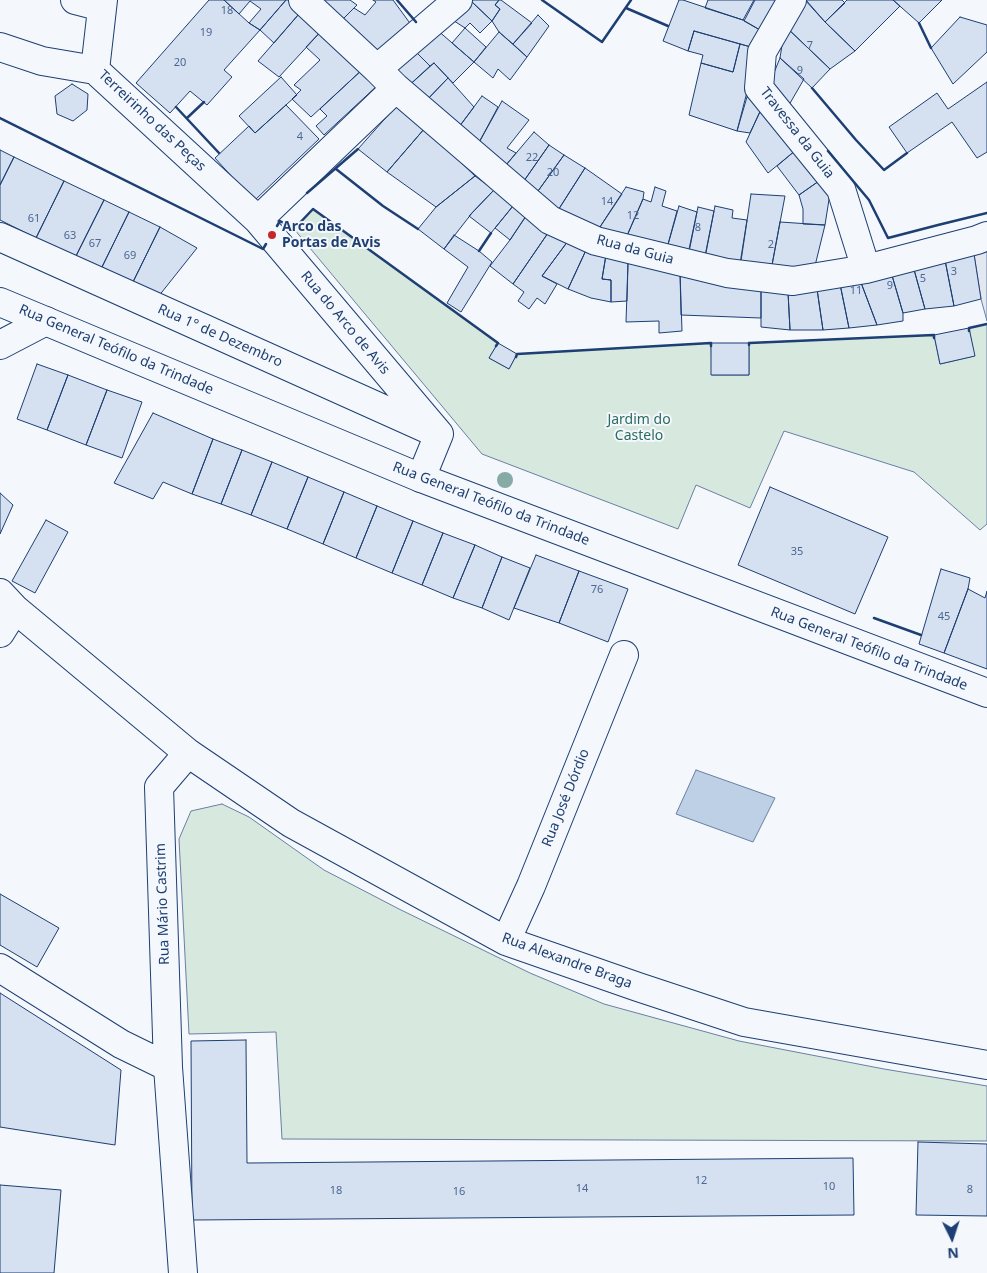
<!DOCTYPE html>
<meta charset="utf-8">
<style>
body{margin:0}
#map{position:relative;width:987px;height:1273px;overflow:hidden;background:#f4f7fb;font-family:"Noto Sans",sans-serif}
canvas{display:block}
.north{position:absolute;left:927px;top:1213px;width:50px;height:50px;-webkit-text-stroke:4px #f4f7fb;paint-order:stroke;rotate:176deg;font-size:14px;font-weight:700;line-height:20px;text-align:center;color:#1d3f73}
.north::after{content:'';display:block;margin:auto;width:18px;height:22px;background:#1d3f73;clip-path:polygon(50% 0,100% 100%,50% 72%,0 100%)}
</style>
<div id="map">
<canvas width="987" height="1273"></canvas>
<div class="north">N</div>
</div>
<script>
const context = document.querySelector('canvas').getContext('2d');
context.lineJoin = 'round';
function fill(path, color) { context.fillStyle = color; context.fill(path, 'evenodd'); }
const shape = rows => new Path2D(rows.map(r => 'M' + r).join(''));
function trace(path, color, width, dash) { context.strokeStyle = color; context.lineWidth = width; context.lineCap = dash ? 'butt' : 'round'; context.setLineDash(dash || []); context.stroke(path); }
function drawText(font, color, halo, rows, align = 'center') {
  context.font = font + ' "Noto Sans",sans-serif'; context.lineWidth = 4; context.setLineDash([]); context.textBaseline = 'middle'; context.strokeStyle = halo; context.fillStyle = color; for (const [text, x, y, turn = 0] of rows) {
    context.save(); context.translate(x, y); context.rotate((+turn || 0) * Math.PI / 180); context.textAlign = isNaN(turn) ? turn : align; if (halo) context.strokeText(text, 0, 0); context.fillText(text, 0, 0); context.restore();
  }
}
const green = shape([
 [313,209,498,343,489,358,509,369,517,354,711,343,712,375,749,375,749,343,934,335,940,364,974,356,969,328,987,324,987,524,980,530,914,472,784,431,750,508,696,485,678,529,482,454,294,229,313,209],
 [222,804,249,817,324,870,399,909,530,973,604,1004,739,1041,884,1069,987,1086,987,1141,282,1139,276,1032,189,1034,179,839,191,811,222,804]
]);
fill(green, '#d7e8df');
trace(green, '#687fa3', 1);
const parking = shape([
 [987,248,987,321,981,299,974,254,987,248]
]);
fill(parking, '#e3e8f0');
trace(parking, '#687fa3', 1);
const water = shape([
 [696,770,775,798,753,842,676,814,696,770]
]);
fill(water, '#bed0e5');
trace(water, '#687fa3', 1);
const building = shape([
 [209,0,224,0,249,23,260,30,224,70,232,77,207,105,190,91,170,113,136,83,209,0],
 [224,0,286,0,260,30,249,23,261,9,250,1,239,14,224,0],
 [286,0,297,0,305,7,274,43,260,30,286,0],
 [311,0,350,0,357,5,338,24,311,0],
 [373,0,393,0,412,26,380,59,338,24,354,8,365,15,376,2,373,0],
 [473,0,499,0,495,5,500,9,492,21,471,1,473,0],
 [499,0,501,0,532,23,513,44,499,32,492,21,500,9,495,5,499,0],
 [679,0,683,0,743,20,767,34,758,49,694,31,688,51,663,41,679,0],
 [708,0,754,0,743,20,705,8,708,0],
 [755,0,786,0,767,34,744,21,755,0],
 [805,0,825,22,855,51,830,69,785,26,805,0],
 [806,0,842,0,845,3,825,22,806,0],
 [847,0,893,0,900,6,855,51,825,22,847,0],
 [893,0,942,0,919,23,893,0],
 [471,1,492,21,480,33,470,23,465,28,448,17,471,1],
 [305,7,325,27,279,77,258,61,305,7],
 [538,15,549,26,527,57,513,44,538,15],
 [960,17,987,25,987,52,953,84,931,48,960,17],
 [785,26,830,69,812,88,780,58,785,26],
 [325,27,364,68,311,117,292,99,301,90,294,85,320,60,306,47,325,27],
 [465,28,486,47,474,62,452,43,465,28],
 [436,29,474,62,453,83,434,63,430,66,416,52,436,29],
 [694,31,740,44,733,72,701,63,703,55,688,51,694,31],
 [499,32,527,57,510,80,498,69,493,78,474,62,499,32],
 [740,44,758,49,737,131,689,115,701,63,733,72,740,44],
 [416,52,430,66,404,90,388,72,416,52],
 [780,58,804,79,789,105,769,85,780,58],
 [434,63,448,78,423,104,404,90,434,63],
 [364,68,379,84,324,135,316,126,327,116,320,109,364,68],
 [281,77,297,95,255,133,239,116,281,77],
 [448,78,474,107,456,131,423,104,448,78],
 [987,82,987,152,977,158,952,122,907,153,889,127,937,93,948,109,987,82],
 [72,84,88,94,87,110,73,121,57,114,55,96,72,84],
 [482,96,498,107,476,148,456,131,482,96],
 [747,97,764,103,750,133,737,131,747,97],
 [502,101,529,120,507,148,516,153,501,171,476,148,502,101],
 [399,103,425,128,387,172,358,149,399,103],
 [764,103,796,150,768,173,746,142,764,103],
 [286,105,319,139,256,199,252,199,215,158,249,126,255,133,286,105],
 [425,128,475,176,436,207,387,172,425,128],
 [534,132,549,145,519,188,501,171,534,132],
 [549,145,564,155,533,198,519,188,549,145],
 [0,150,14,157,0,185,0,150],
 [796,150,819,181,799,195,777,166,796,150],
 [564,155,585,168,555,215,533,198,564,155],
 [14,157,64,181,36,238,0,220,0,185,14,157],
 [585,168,622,194,596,233,555,215,585,168],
 [475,176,494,190,472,213,444,249,418,229,436,207,475,176],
 [64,181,104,200,76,256,36,238,64,181],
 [819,181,830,193,825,225,803,224,803,209,799,195,819,181],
 [626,187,644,192,643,199,626,238,596,233,626,187],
 [655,187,666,191,662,206,677,211,667,248,626,238,643,199,651,202,655,187],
 [494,190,513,206,491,233,469,216,494,190],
 [751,194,785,196,772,265,741,261,751,194],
 [104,200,129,212,101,269,76,256,104,200],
 [513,206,526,216,510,240,495,228,513,206],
 [679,206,697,212,689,252,667,248,679,206],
 [715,206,733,210,732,218,747,220,739,270,704,263,715,206],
 [698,207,714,211,705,256,688,254,698,207],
 [129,212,160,227,132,284,101,269,129,212],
 [526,216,548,233,513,284,490,266,510,240,526,216],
 [780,222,825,225,813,274,772,265,780,222],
 [160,227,197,248,158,297,132,284,160,227],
 [548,233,568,241,542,276,557,284,545,304,537,298,529,309,518,301,524,292,513,284,548,233],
 [454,235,479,251,492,262,461,312,447,303,468,267,444,249,454,235],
 [568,241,587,248,568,289,542,276,568,241],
 [587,248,606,255,602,279,611,280,611,302,591,298,568,289,587,248],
 [974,254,981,299,954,306,945,260,974,254],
 [606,255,628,262,627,301,611,302,611,280,602,279,606,255],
 [945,260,954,306,925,309,913,266,945,260],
 [628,262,680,272,682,331,659,333,659,321,626,322,628,262],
 [913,266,925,309,903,313,891,272,913,266],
 [680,272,761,289,761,318,681,315,680,272],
 [891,272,903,313,903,321,877,325,860,280,891,272],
 [860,280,877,325,849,328,840,284,860,280],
 [840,284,849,328,823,330,817,289,840,284],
 [761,289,788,292,790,330,761,327,761,289],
 [817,289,823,330,790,330,788,292,817,289],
 [969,328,975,356,940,364,934,335,969,328],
 [498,343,517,354,509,369,489,358,498,343],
 [711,343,749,343,749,375,711,375,711,343],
 [37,364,68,375,47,430,17,419,37,364],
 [68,375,107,390,86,445,47,430,68,375],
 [107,390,142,402,122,458,86,445,107,390],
 [153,413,213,439,192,494,163,482,153,499,114,483,153,413],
 [213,439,242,450,221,504,192,494,213,439],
 [242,450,272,462,251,515,221,504,242,450],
 [272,462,308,477,287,529,251,515,272,462],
 [308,477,344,492,323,544,287,529,308,477],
 [770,487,888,537,855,614,738,565,770,487],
 [344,492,377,506,356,558,323,544,344,492],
 [0,493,13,505,0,534,0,493],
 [377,506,413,521,392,573,356,558,377,506],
 [46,520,68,532,35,593,12,581,46,520],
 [413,521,443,533,422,585,392,573,413,521],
 [443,533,475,545,453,598,422,585,443,533],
 [475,545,502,557,482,608,453,598,475,545],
 [536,555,579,571,559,623,514,608,536,555],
 [502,557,530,568,509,620,482,608,502,557],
 [941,569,970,578,968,589,944,653,919,644,941,569],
 [579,571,628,589,608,642,559,623,579,571],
 [968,589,985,598,987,591,987,669,944,653,968,589],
 [0,894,59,928,37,967,0,945,0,894],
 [0,993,121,1070,115,1145,0,1127,0,993],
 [246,1040,247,1163,853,1158,854,1215,192,1220,191,1041,246,1040],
 [918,1142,987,1144,987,1216,916,1215,918,1142],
 [0,1185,61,1190,54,1273,0,1273,0,1185]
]);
fill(building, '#d5e0f0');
trace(building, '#1d3f73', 1);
const minor = shape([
 [75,0,102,7],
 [103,0,95,70,258,220,439,434],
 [303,0,377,69,396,88,550,220,596,241,727,273,793,281,866,269,977,240,987,236],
 [792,0,762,52,759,88,841,189,866,269],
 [0,47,42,61,95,70],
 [377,69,458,0],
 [258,220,396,88],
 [0,237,432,431],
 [0,345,46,321],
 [421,478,439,434],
 [0,593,15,609,188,753,291,823,506,941,638,987,744,1022,987,1065],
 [0,633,15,609],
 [506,941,531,886,624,655],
 [0,968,121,1044,168,1067],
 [183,1273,168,1067,159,787,188,753]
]);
const secondary = shape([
 [0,302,421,478,987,693]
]);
trace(minor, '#1d3f73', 30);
trace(secondary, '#1d3f73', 30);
trace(minor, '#f4f7fb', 28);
trace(secondary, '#f4f7fb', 28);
trace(shape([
 [397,0,416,22],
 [542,0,602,42,631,0],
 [626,8,668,26],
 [919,23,931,48],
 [812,88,856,140,884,170,907,153],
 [176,107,219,153],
 [0,118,263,249,266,244],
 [187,118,204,102],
 [828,151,869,200,888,238,938,225,987,213],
 [336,169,383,206,418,229],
 [307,193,358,149],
 [277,226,280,221,294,229,313,209,498,343,496,346],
 [479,251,491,233],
 [969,331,969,328,987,324],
 [749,345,749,343,934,335,934,338],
 [516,357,517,354,711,343,711,346],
 [874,618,921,635]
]), '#1d3f73', 2.5);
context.fillStyle = '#86aba6';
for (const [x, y] of [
 [505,480]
]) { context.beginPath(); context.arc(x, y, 8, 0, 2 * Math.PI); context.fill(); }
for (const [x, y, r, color] of [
 [272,235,5,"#c62828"]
]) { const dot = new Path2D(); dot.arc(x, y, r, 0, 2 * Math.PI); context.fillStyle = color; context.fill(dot); trace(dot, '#f4f7fb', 2); }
drawText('11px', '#4b6792', null, [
 ["18",227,11],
 ["19",206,33],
 ["7",810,46],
 ["20",180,63],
 ["9",800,71],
 ["4",300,137],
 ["22",532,158],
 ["20",553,173],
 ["14",607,202],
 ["12",633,216],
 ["61",34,219],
 ["8",698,228],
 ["63",70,236],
 ["67",95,244],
 ["2",771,245],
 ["69",130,256],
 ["3",954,272],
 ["5",923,279],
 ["9",890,286],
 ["11",856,291],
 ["35",797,552],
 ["76",597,590],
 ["45",944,617],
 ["12",701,1181],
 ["10",829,1187],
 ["14",582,1189],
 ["8",970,1190],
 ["18",336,1191],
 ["16",459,1192]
]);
drawText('14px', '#1d3f73', '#f4f7fb', [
 ["Terreirinho das Peças",152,121,43],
 ["Travessa da Guia",797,133,52],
 ["Rua da Guia",635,250,15],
 ["Rua do Arco de Avis",345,323,50],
 ["Rua 1° de Dezembro",220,336,24],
 ["Rua General Teófilo da Trindade",116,350,23],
 ["Rua General Teófilo da Trindade",491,504,21],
 ["Rua General Teófilo da Trindade",869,649,21],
 ["Rua José Dórdio",566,798,-68],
 ["Rua Mário Castrim",163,904,-92],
 ["Rua Alexandre Braga",567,961,20]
]);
drawText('bold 14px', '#1d3f73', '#f4f7fb', [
 ["Arco das",282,227],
 ["Portas de Avis",282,243]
], 'left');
drawText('14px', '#2c6c60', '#f4f7fb', [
 ["Jardim do",639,420],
 ["Castelo",639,436]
]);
</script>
